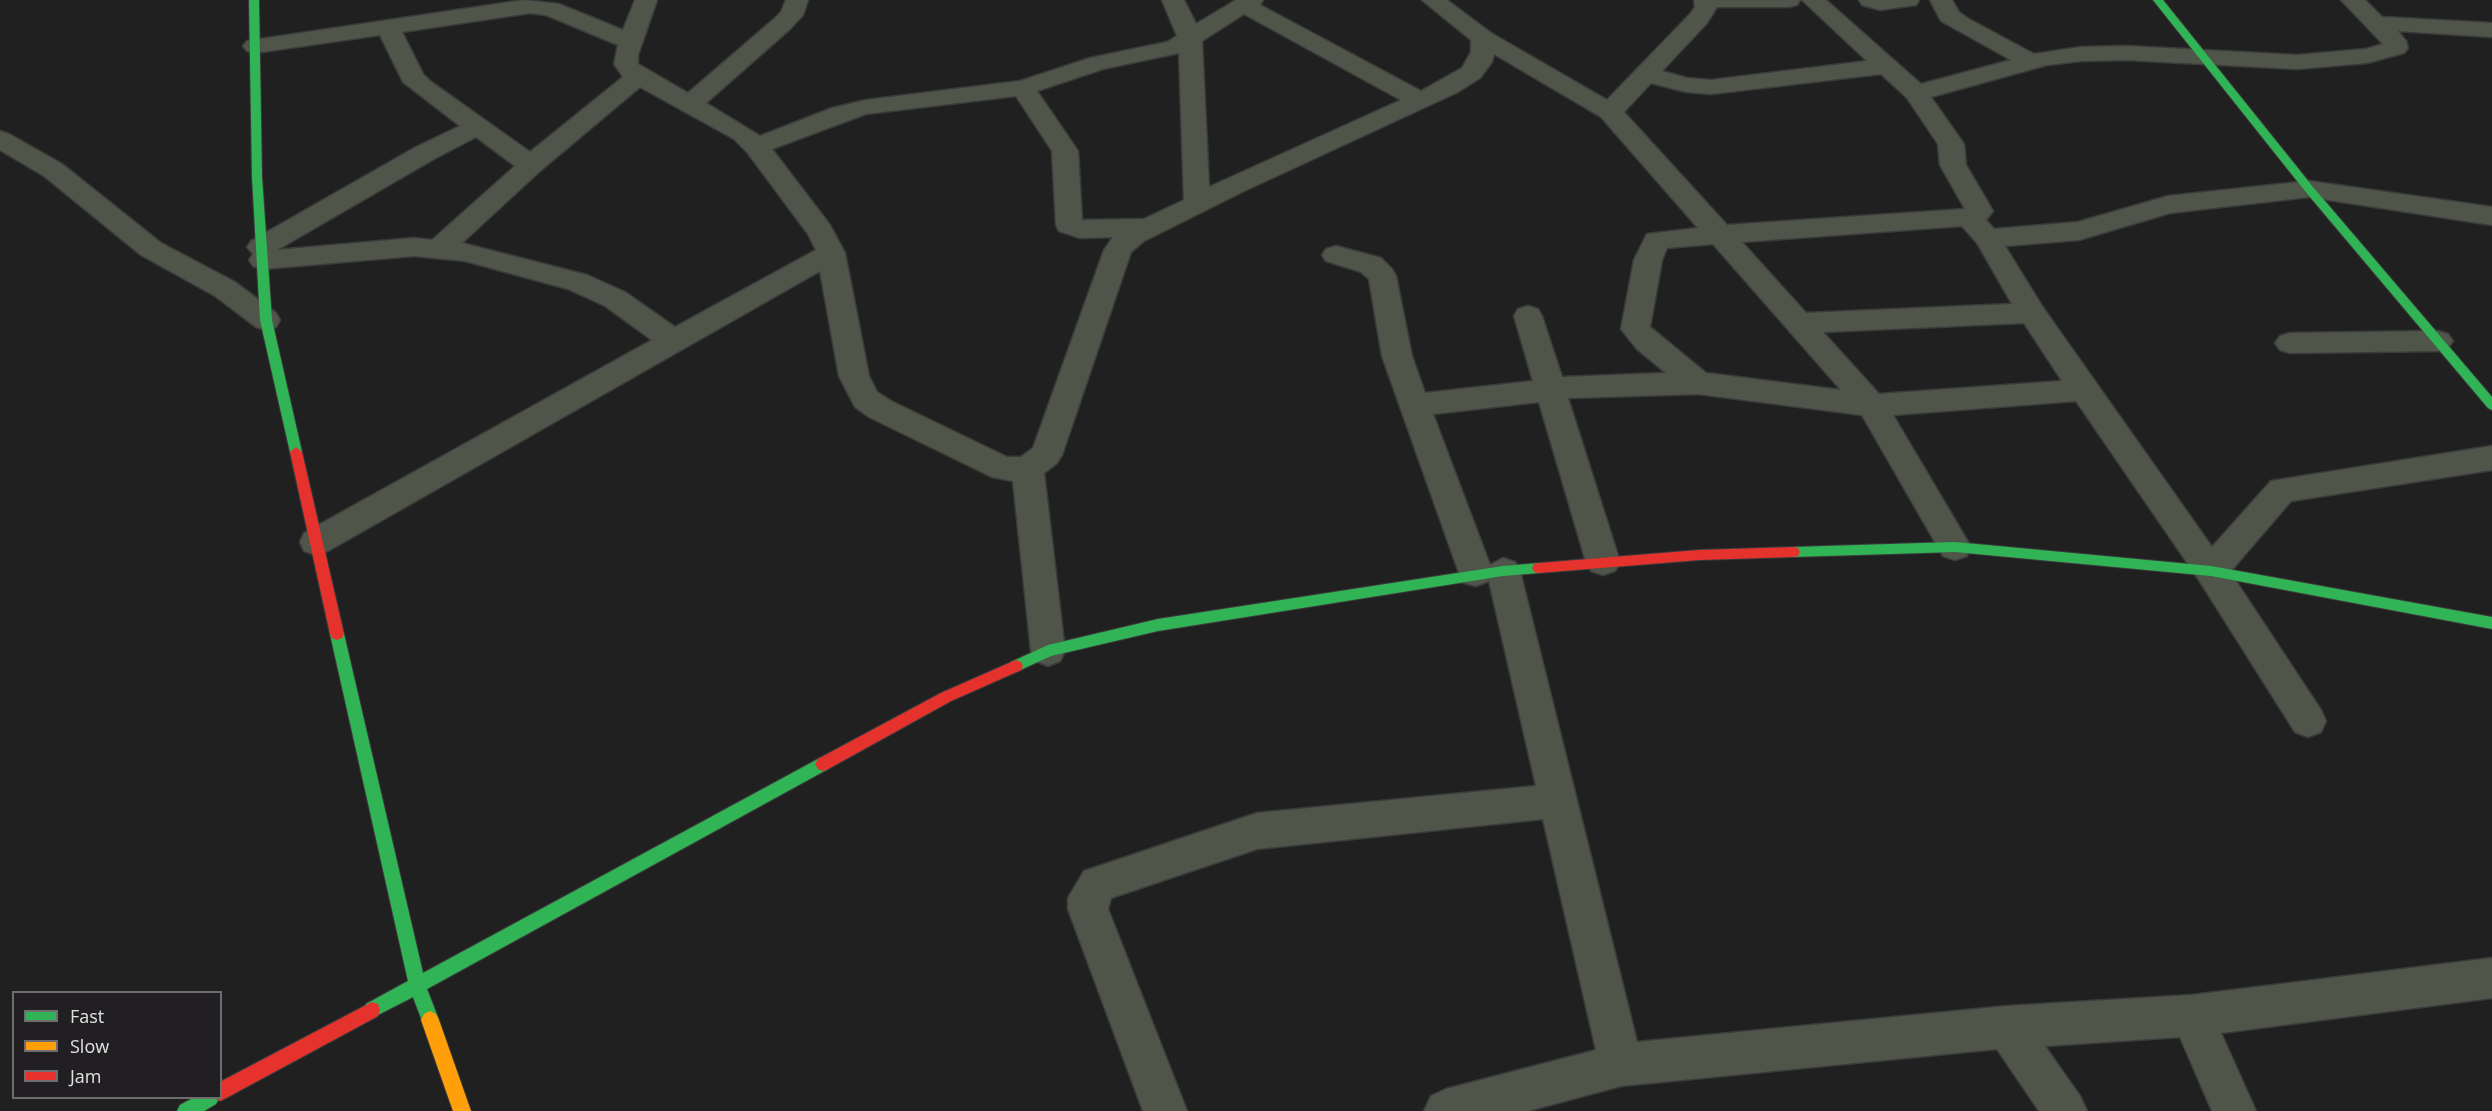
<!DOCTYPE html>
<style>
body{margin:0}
#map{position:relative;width:2492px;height:1111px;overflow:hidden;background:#212021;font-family:"Open Sans",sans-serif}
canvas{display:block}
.legend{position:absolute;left:12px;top:991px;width:210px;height:108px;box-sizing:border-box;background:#211f22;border:2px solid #6e6d6f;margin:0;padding:8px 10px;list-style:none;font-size:18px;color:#e2e1e2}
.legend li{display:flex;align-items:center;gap:12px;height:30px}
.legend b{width:30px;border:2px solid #6e6d6f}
</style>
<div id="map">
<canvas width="2492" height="1111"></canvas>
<ul class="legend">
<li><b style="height:8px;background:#30b455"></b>Fast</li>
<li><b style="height:8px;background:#ff9f0a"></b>Slow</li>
<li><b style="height:8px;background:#e5322d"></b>Jam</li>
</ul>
</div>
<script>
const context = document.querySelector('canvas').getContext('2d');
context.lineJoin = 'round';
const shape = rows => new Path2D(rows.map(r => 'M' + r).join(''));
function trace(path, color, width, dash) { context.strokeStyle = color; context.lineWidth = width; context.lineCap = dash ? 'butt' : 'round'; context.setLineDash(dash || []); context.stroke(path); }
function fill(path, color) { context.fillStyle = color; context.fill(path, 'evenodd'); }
const street = shape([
 [524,0,559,4,623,30,635,0,657,0,638,55,638,64,688,93,774,19,781,12,786,0,808,0,803,15,790,29,706,103,760,136,832,108,866,100,1020,81,1090,58,1167,42,1177,36,1162,0,1184,0,1196,24,1236,0,1263,0,1260,5,1421,91,1462,68,1471,52,1471,40,1422,0,1447,0,1491,33,1607,100,1690,14,1695,7,1694,0,1800,0,1797,5,1789,7,1717,7,1707,23,1662,71,1687,78,1711,80,1867,61,1802,0,1826,0,1921,84,2011,60,1941,21,1930,0,1952,0,1959,12,1967,18,2034,54,2081,47,2127,46,2297,55,2366,49,2383,44,2341,0,2365,0,2382,17,2492,23,2492,37,2398,31,2406,41,2408,48,2404,53,2367,63,2297,69,2127,60,2081,61,2047,65,1931,97,1964,144,1966,165,1993,211,1986,220,1994,229,2078,222,2168,196,2309,181,2492,207,2492,225,2309,197,2170,213,2079,240,2005,246,2042,306,2212,547,2271,481,2492,446,2492,470,2291,501,2230,572,2321,710,2326,721,2321,732,2308,737,2295,732,2199,580,2076,401,1893,415,1971,547,1967,556,1955,560,1943,556,1862,415,1698,394,1568,398,1620,562,1615,571,1603,575,1591,571,1586,562,1539,402,1433,414,1490,565,1503,558,1515,562,1520,571,1637,1042,2007,1006,2192,995,2492,958,2492,998,2221,1033,2256,1111,2212,1111,2180,1037,2045,1046,2080,1096,2087,1111,2039,1111,1997,1049,1621,1086,1528,1111,1424,1111,1431,1096,1446,1089,1596,1050,1543,819,1257,849,1111,898,1108,909,1187,1111,1143,1111,1068,909,1068,898,1084,871,1257,813,1536,786,1489,581,1476,586,1464,583,1459,573,1382,356,1369,279,1361,272,1326,261,1322,255,1326,249,1336,246,1381,258,1392,269,1396,276,1412,356,1425,393,1533,381,1514,316,1518,309,1528,306,1538,309,1542,316,1562,377,1666,373,1637,349,1621,329,1634,260,1647,234,1698,228,1601,117,1494,54,1492,62,1480,78,1458,92,1242,192,1144,241,1131,252,1062,455,1057,463,1044,473,1065,651,1060,661,1048,666,1036,661,1031,651,1013,481,992,477,869,417,855,407,839,376,820,271,328,551,316,555,304,551,300,542,304,533,652,340,605,306,568,289,465,261,414,256,263,269,253,266,249,260,253,254,247,247,251,241,416,147,460,126,403,82,380,35,255,53,247,51,243,46,247,41,524,0],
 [530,13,546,15,618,45,614,64,623,77,530,152,430,81,423,74,402,32,530,13],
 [1244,14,1401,100,1209,187,1202,41,1244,14],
 [1179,53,1184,200,1144,219,1082,220,1078,151,1037,91,1103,69,1179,53],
 [1881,74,1907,98,1938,144,1940,165,1965,209,1727,225,1624,112,1651,83,1686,92,1711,94,1881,74],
 [640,87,734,139,747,152,808,234,816,250,675,327,625,292,587,275,462,243,540,171,640,87],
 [1016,96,1052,151,1056,225,1059,231,1080,238,1113,237,1104,250,1033,448,1021,457,1007,457,891,401,877,392,869,376,845,253,830,225,772,149,866,114,1016,96],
 [476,137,515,166,432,240,414,238,277,250,434,159,476,137],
 [1962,226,1977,243,2012,304,1806,313,1742,242,1962,226],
 [1713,244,1841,390,1706,373,1650,327,1662,260,1667,248,1713,244],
 [2024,323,2062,381,1879,394,1823,332,2024,323],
 [1859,0,1919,0,1916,5,1880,10,1862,5,1859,0],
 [0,131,9,134,62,164,161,243,235,282,276,313,280,320,276,327,266,330,256,327,215,296,141,255,44,176,0,150,0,131],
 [2438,331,2448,334,2453,341,2448,348,2438,351,2290,353,2280,350,2275,343,2280,336,2290,333,2438,331]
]);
const fast = shape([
 [249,0,259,0,262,177,272,320,302,452,296,457,290,452,260,320,252,177,249,0],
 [2153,0,2163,0,2313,187,2492,397,2492,410,2488,408,2305,191,2153,0],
 [1955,542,2211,566,2492,617,2492,629,2211,576,1955,552,1793,557,1788,556,1786,552,1788,548,1793,547,1955,542],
 [1539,563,1544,564,1546,568,1544,572,1539,573,1503,576,1158,631,1051,656,1016,672,1011,670,1009,666,1011,662,1048,645,1158,619,1503,566,1539,563],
 [337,628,342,630,344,634,423,973,818,759,823,757,828,759,831,764,828,769,427,989,439,1020,436,1026,430,1029,424,1026,413,997,372,1018,366,1016,364,1010,366,1004,408,981,330,634,332,630,337,628],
 [193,1098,219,1098,216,1104,204,1111,177,1111,180,1105,193,1098]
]);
const slow = shape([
 [430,1011,436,1014,439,1020,471,1111,453,1111,421,1020,424,1014,430,1011]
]);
const jam = shape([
 [296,447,302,452,344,634,342,638,337,640,332,638,330,634,290,452,296,447],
 [1793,547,1798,548,1800,552,1798,556,1793,557,1699,560,1539,573,1534,572,1532,568,1534,564,1539,563,1699,550,1793,547],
 [1016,660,1021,662,1023,666,1021,670,951,701,828,769,823,771,818,769,815,764,818,759,941,693,1016,660],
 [372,1002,378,1004,380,1010,378,1016,226,1098,220,1101,214,1098,220,1098,220,1082,372,1002]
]);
trace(street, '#3c3b3c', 3);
trace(fast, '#3c3b3c', 2);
trace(slow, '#3c3b3c', 2);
trace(jam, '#3c3b3c', 2);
fill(street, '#4f5549');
fill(fast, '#30b455');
fill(slow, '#ff9f0a');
fill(jam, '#e5322d');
</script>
